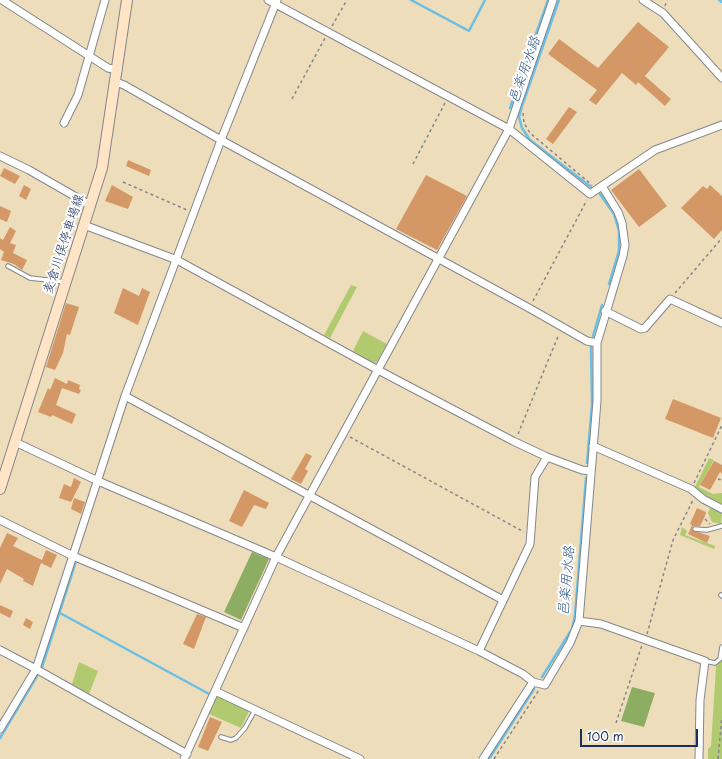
<!DOCTYPE html>
<meta charset="utf-8">
<style>
body{margin:0}
#map{position:relative;width:722px;height:759px;overflow:hidden;background:#eeddba;font-family:"Playpen Sans",sans-serif}
canvas{display:block}
.scale{position:absolute;left:580px;top:729px;width:118px;height:18px;box-sizing:border-box;border:2px solid #1b2f5e;border-top:0;padding-left:5px;font-size:12px;line-height:14px;white-space:nowrap;color:#1b2f5e;-webkit-text-stroke:3px #fff;paint-order:stroke}
</style>
<div id="map">
<canvas width="722" height="759"></canvas>
<div class="scale">100 m</div>
</div>
<script>
const context = document.querySelector('canvas').getContext('2d');
context.lineJoin = 'round';
function fill(path, color) { context.fillStyle = color; context.fill(path, 'evenodd'); }
const shape = rows => new Path2D(rows.map(r => 'M' + r).join(''));
function trace(path, color, width, dash) { context.strokeStyle = color; context.lineWidth = width; context.lineCap = dash ? 'butt' : 'round'; context.setLineDash(dash || []); context.stroke(path); }
function drawText(font, color, halo, rows, align = 'center') {
  context.font = font + ' "Playpen Sans","Klee One",sans-serif'; context.lineWidth = 4; context.setLineDash([]); context.textBaseline = 'middle'; context.strokeStyle = halo; context.fillStyle = color; for (const [text, x, y, turn = 0] of rows) {
    context.save(); context.translate(x, y); context.rotate((+turn || 0) * Math.PI / 180); context.textAlign = isNaN(turn) ? turn : align; if (halo) context.strokeText(text, 0, 0); context.fillText(text, 0, 0); context.restore();
  }
}
fill(shape([
 [351,285,357,287,330,338,324,335],
 [363,331,387,344,377,362,373,363,353,351],
 [709,458,714,460,699,487,713,494,722,493,722,505,694,489],
 [710,508,722,513,721,524,712,522,708,513],
 [682,527,687,531,685,535,715,546,714,549,680,535],
 [722,660,722,759,708,759,708,749,711,746,716,666],
 [79,662,98,671,89,694,72,684],
 [217,696,250,709,241,728,209,714]
]), '#b2ca6f');
fill(shape([
 [252,552,269,559,241,620,224,612],
 [632,687,655,693,644,727,621,721]
]), '#8dae62');
trace(shape([
 [411,0,469,31,485,0],
 [559,0,522,106,519,117,522,128,530,140,591,187],
 [719,0,722,2],
 [510,108,548,0],
 [600,194,614,214,619,231,619,251,609,284],
 [593,336,602,305],
 [587,463,592,405,591,346],
 [60,613,211,695],
 [42,667,76,561],
 [542,677,572,629,575,615,586,478],
 [0,738,37,676],
 [489,759,534,689]
]), '#69bfe6', 2.5);
fill(shape([
 [638,22,669,47,645,76,671,99,665,106,638,82,636,85,622,73,596,105,589,100,597,90,548,54,559,39,598,68],
 [569,107,577,112,553,144,546,139],
 [128,160,151,170,149,176,126,166],
 [4,168,20,176,15,184,0,176],
 [639,169,667,206,639,227,611,190],
 [426,175,467,196,437,250,396,229],
 [24,185,31,189,26,200,19,196],
 [112,185,133,197,128,209,105,201],
 [710,185,722,196,722,230,714,239,681,208,703,186,707,189],
 [0,206,11,211,7,222,0,219],
 [10,227,16,231,10,243,16,245,13,253,27,260,22,270,14,264,1,260,4,252,0,249,0,238,3,240],
 [123,288,139,296,142,288,150,292,138,325,114,313],
 [66,303,79,307,70,335,67,334,63,353,55,370,46,367],
 [55,378,67,384,68,380,80,385,79,389,81,390,79,394,62,388,56,405,76,414,72,424,52,415,51,417,38,412,48,388,50,390],
 [673,399,721,418,713,438,665,419],
 [306,453,312,456,305,469,308,471,301,484,291,479],
 [714,461,722,465,722,474,720,472,710,490,700,485],
 [74,478,81,482,71,502,59,498,64,484,71,487],
 [244,490,269,503,266,509,254,505,242,527,229,521],
 [74,498,85,502,81,514,71,509],
 [697,508,706,512,705,516,700,526,693,526,692,530,710,536,707,543,688,534,692,525,690,524],
 [7,533,18,538,13,546,42,560,46,550,57,555,51,568,41,563,33,586,23,581,24,579,7,569,0,584,0,548],
 [0,605,13,611,10,618,0,613],
 [197,614,206,617,194,649,183,644],
 [26,618,33,622,30,629,23,625],
 [210,717,222,722,208,751,198,747]
]), '#d49867');
const lane = shape([
 [8,266,30,278,65,282],
 [695,529,707,530,722,526],
 [721,595,722,596],
 [705,661,715,663,720,659,722,647],
 [221,737,231,740,236,738,245,728,255,710]
]);
const street = shape([
 [2,0,108,68,118,70],
 [268,0,509,129,590,194,655,150,722,125],
 [643,0,663,13,722,78],
 [116,82,124,85,221,140,529,308,587,341,597,343],
 [64,123,78,95,105,0],
 [0,156,29,170,90,205],
 [84,225,177,260,378,370,513,441,547,457,582,470,591,471],
 [605,311,641,329,645,328,670,299,722,323],
 [125,396,503,600],
 [15,442,98,481,276,557,479,651,523,674,533,682,545,685,570,643,579,621,597,401,597,343,623,256,625,245,622,223,618,212,602,186],
 [593,446,691,489,703,499,722,509],
 [0,520,73,556,244,628],
 [579,621,601,624,705,661,700,700,699,759],
 [0,650,36,669,187,754],
 [479,651,530,544,535,477,547,457],
 [215,691,360,759],
 [0,729,36,669,125,396,221,140,277,0],
 [184,759,276,557,509,129,553,0],
 [483,759,533,682]
]);
const secondary = shape([
 [0,489,102,168,127,0]
]);
trace(lane, '#84868c', 5.5);
trace(street, '#84868c', 9);
trace(secondary, '#84868c', 12);
trace(shape([
 [665,6,667,0],
 [332,26,347,0],
 [292,99,325,38],
 [523,113,524,123,530,133,592,185],
 [413,164,445,103],
 [123,182,187,210],
 [675,293,722,238],
 [533,301,587,200],
 [518,434,559,334],
 [350,437,524,532],
 [718,479,722,480],
 [694,483,722,425],
 [705,519,710,524],
 [647,634,673,540,693,500],
 [616,723,642,645],
 [494,759,539,690],
 [718,759,722,717]
]), '#84868c', 1.5, [3, 3]);
trace(lane, '#fff', 3.5);
trace(street, '#fff', 7);
trace(secondary, '#ffe4c6', 10);
drawText('13px', '#1b2f5e', '#fff', [
 ["麦倉川俣停車場線",64,244,-72]
]);
drawText('italic 14px', '#325a87', '#fff', [
 ["邑楽用水路",525,70,-71],
 ["邑楽用水路",567,581,-85]
]);
</script>
